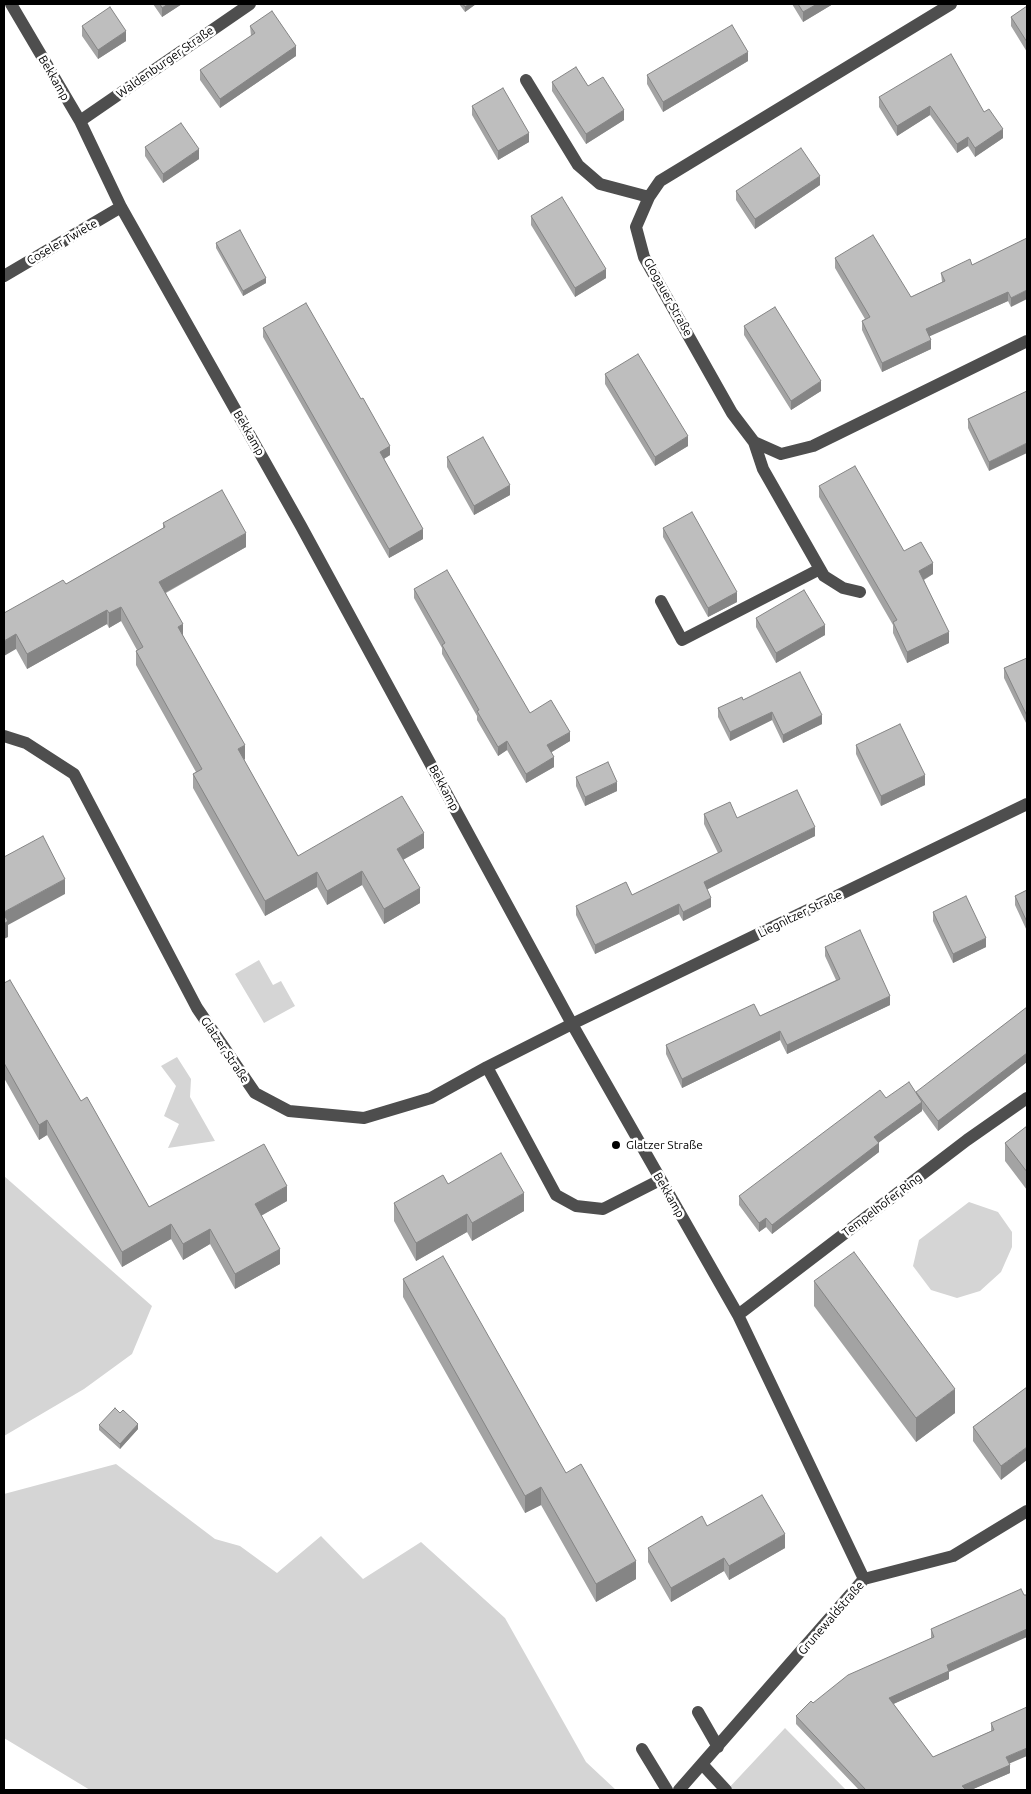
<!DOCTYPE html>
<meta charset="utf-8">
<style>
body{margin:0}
#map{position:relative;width:1031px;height:1794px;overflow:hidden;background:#fff;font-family:Ubuntu,sans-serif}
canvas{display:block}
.frame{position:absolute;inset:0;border:5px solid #000;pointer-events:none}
</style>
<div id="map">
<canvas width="1031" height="1794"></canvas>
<div class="frame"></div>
</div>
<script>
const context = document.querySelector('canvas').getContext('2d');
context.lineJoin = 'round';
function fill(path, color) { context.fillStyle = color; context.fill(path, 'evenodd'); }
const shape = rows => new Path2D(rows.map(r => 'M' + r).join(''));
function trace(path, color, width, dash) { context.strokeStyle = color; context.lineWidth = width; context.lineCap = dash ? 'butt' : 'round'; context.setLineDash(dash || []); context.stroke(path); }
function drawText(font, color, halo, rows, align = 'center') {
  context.font = font + ' Ubuntu,sans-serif'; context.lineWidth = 5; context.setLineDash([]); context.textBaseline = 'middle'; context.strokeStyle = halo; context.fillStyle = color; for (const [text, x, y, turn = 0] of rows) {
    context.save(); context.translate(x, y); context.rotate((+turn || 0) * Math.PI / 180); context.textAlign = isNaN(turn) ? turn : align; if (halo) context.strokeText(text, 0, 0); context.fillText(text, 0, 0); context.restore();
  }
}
fill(shape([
 [259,960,273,985,281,981,295,1006,264,1023,235,974],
 [177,1057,191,1079,190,1097,215,1141,168,1148,179,1124,164,1116,176,1086,161,1066],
 [4,1176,152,1306,132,1354,84,1389,4,1436],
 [969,1202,998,1212,1012,1232,1012,1247,1001,1272,980,1291,957,1298,931,1290,913,1266,919,1240],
 [116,1464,215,1539,240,1546,277,1573,321,1536,363,1579,421,1542,505,1618,586,1762,616,1790,90,1790,4,1738,4,1494],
 [785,1728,846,1790,727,1790]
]), '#d5d5d5');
trace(shape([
 [11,4,80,121,121,207,301,526,572,1024,738,1315,864,1579],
 [951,4,660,181,649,197,636,227,644,257,732,413,754,442,781,454,813,446,1027,341],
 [526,80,578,165,600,184,649,197],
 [80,121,250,4],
 [4,276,121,207],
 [754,442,763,469,824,576,843,588,860,592],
 [661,601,682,640,820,569],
 [4,736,26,743,74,774,197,1008,255,1093,289,1111,364,1118,431,1098,487,1067,572,1024,1027,804],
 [487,1067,556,1195,576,1206,603,1209,660,1180],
 [738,1315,967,1140,1027,1098],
 [698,1712,718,1747],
 [642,1749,667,1790],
 [702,1764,726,1790],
 [679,1790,864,1579,953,1556,1027,1511]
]), '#4e4e4e', 12);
fill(shape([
 [153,4,182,4,162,17],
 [459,4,476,4,465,12],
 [792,4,833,4,803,22],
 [1027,6,1027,52,1011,26,1011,17],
 [82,26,126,41,98,59,82,36],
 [250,26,296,56,220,108,200,80,200,70,251,36],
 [748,61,663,112,647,84,647,75],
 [552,82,588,86,624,120,586,144,552,91],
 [879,97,984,112,1003,138,975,157,968,146,957,153,930,115,897,136,879,107],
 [472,106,529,142,498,160,472,115],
 [145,147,199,159,163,183,145,156],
 [820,185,755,229,736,200,736,191],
 [531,216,606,278,575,297,531,225],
 [1027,238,1011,307,1008,301,929,336,931,349,882,372,862,330,862,321,865,319,835,268,835,258,911,297,942,282,941,273,972,265],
 [216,243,266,283,243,296,216,248],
 [744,326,821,391,791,410,744,335],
 [263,328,361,399,390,455,384,459,423,539,389,558,263,337],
 [605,374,688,446,655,466,605,384],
 [1027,391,989,471,968,428,968,419],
 [447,457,510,495,474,515,447,467],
 [819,486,933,574,924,580,949,643,907,663,893,633,893,625,819,497],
 [163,523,246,547,166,593,183,636,245,759,244,760,298,856,424,848,403,860,420,903,384,924,362,885,327,905,317,887,265,916,193,788,193,774,196,772,136,665,136,651,137,650,121,621,109,628,107,624,27,669,16,649,4,613,66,584,163,528],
 [663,528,737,602,708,617,663,537],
 [414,589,530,713,570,741,551,752,554,767,526,783,507,750,498,756,477,720,477,716,442,654,442,648,414,598],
 [756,618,825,635,776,663,756,627],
 [1027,658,1027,725,1004,678,1004,668],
 [743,700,822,724,783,743,772,720,730,741,718,717,718,708],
 [856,745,925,785,881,806,856,754],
 [576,777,617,791,585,806,576,786],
 [704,814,737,818,815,836,707,889,711,907,683,921,679,914,595,954,576,915,576,906,632,895,718,853,704,824],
 [1027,890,1027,931,1015,905,1015,896],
 [933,912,986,947,953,963,933,921],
 [825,947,890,1005,787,1054,780,1040,682,1088,666,1054,666,1045,760,1016,836,980,825,956],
 [4,983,149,1207,287,1201,261,1216,280,1264,235,1289,210,1244,183,1260,171,1239,122,1267,47,1135,39,1140,4,1078],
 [1027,1007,1027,1062,938,1131,922,1109,922,1111,878,1143,879,1152,772,1234,766,1227,759,1232,739,1205,739,1196,886,1098,916,1093],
 [1027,1126,1027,1190,1005,1161,1005,1143],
 [394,1203,524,1211,472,1241,467,1232,416,1261,394,1221],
 [403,1279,566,1473,636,1579,596,1602,541,1505,525,1513,403,1297],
 [814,1281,955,1413,916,1442,814,1306],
 [1027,1387,1001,1480,973,1441,973,1427],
 [99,1425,138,1429,120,1449,99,1430],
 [707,1526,785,1548,729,1580,724,1571,671,1602,648,1562,648,1548],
 [931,1629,949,1672,949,1679,893,1704,933,1757,991,1731,991,1723,1009,1764,1010,1773,971,1790,859,1790,796,1724,796,1716,813,1703,931,1638]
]), '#a3a3a3');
fill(shape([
 [168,4,182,4,162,17,162,8],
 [469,4,476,4,465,12,465,7],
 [817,4,833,4,803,22,803,12],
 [126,31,126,41,98,59,98,50],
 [296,46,296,56,220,108,220,99],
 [748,52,748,61,663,112,663,102],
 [930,106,930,115,897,136,897,126],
 [624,110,624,120,586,144,586,134],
 [1003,129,1003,138,975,157,975,148],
 [529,133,529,142,498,160,498,151],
 [968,137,968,146,957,153,957,144],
 [199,149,199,159,163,183,163,174],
 [820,176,820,185,755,229,755,219],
 [606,269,606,278,575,297,575,288],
 [266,278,266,283,243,296,243,291],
 [1027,290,1027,299,1011,307,1011,298],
 [1008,292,1008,301,926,338,926,329],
 [931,340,931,349,882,372,882,363],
 [821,381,821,391,791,410,791,401],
 [688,436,688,446,655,466,655,457],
 [1027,443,1027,453,989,471,989,462],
 [390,446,390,455,380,461,380,452],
 [510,485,510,495,474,515,474,506],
 [423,529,423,539,389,558,389,549],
 [246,533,246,547,159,596,159,582],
 [933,563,933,574,919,582,919,571],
 [737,592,737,602,708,617,708,608],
 [121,607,121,621,109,628,109,613],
 [107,610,107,624,27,669,27,654],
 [183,624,183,639,178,627],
 [825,625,825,635,776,663,776,653],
 [949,632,949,643,907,663,907,652],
 [16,634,16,649,4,656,4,641],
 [772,712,772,720,730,741,730,732],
 [822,715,822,724,783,743,783,735],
 [570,732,570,741,547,755,547,745],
 [507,741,507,750,498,756,498,747],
 [245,745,245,759,238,763,238,749],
 [554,757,554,767,526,783,526,774],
 [925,775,925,785,881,806,881,796],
 [617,782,617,791,585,806,585,797],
 [815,827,815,836,704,891,704,882],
 [424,833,424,848,397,863,397,849],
 [362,871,362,885,327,905,327,891],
 [317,872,317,887,265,916,265,901],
 [65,879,65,894,8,925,8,937,4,939,4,912],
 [420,888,420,903,384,924,384,909],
 [711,898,711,907,683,921,683,912],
 [679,904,679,914,595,954,595,945],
 [986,938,986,947,953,963,953,954],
 [890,996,890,1005,787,1054,787,1045],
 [780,1031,780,1040,682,1088,682,1079],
 [1027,1053,1027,1062,938,1131,938,1121],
 [922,1102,922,1111,874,1146,874,1137],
 [47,1120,47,1135,39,1140,39,1125],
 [879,1143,879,1152,772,1234,772,1225],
 [287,1186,287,1201,255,1219,255,1204],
 [524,1193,524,1211,472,1241,472,1223],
 [467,1214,467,1232,416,1261,416,1243],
 [766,1218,766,1227,759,1232,759,1223],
 [171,1224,171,1239,122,1267,122,1252],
 [210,1229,210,1244,183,1260,183,1244],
 [280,1249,280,1264,235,1289,235,1274],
 [955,1389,955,1413,916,1442,916,1418],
 [138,1424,138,1429,120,1449,120,1444],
 [1027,1447,1027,1460,1001,1480,1001,1466],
 [541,1487,541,1505,525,1513,525,1496],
 [785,1534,785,1548,729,1580,729,1566],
 [724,1558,724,1571,671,1602,671,1588],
 [636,1561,636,1579,596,1602,596,1584],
 [1027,1629,1027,1637,949,1672,949,1679,889,1706,889,1698,947,1665],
 [1027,1748,1027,1756,1006,1765,1006,1757],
 [1010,1765,1010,1773,971,1790,962,1790,962,1786]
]), '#858585');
const building = shape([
 [160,4,168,4,162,8,160,4],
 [463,4,469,4,465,7,463,4],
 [798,4,817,4,803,12,798,4],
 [1027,6,1027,42,1011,17,1027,6],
 [110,7,126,31,98,50,82,26,110,7],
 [272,11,296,46,220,99,200,70,255,33,250,26,272,11],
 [732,25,748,52,663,102,647,75,732,25],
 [951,54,984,112,989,109,1003,129,975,148,968,137,957,144,930,106,897,126,879,97,951,54],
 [576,67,588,86,603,77,624,110,586,134,552,82,576,67],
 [503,88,529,133,498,151,472,106,503,88],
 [181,123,199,149,163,174,145,147,181,123],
 [801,148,820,176,755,219,736,191,801,148],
 [562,197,606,269,575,288,531,216,562,197],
 [240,230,266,278,243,291,216,243,240,230],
 [873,235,911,297,945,281,941,273,970,259,972,265,1027,238,1027,290,1011,298,1008,292,926,329,931,340,882,363,862,321,870,317,835,258,873,235],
 [306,303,361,399,363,398,390,446,380,452,423,529,389,549,263,328,306,303],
 [775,307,821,381,791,401,744,326,775,307],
 [638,354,688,436,655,457,605,374,638,354],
 [1027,391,1027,443,989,462,968,419,1027,391],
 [483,437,510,485,474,506,447,457,483,437],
 [855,466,904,551,921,542,933,563,919,571,949,632,907,652,893,622,897,620,819,486,855,466],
 [222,490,246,533,159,582,183,624,178,627,245,745,238,749,298,856,402,796,424,833,397,849,420,888,384,909,362,871,327,891,317,872,265,901,193,774,202,769,136,651,143,647,121,607,109,613,107,610,27,654,16,634,4,641,4,613,63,580,66,584,165,527,163,523,222,490],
 [692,512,737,592,708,608,663,528,692,512],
 [447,570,530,713,551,700,570,732,547,745,554,757,526,774,507,741,498,747,477,711,479,710,442,645,445,643,414,589,447,570],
 [804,590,825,625,776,653,756,618,804,590],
 [1027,658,1027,716,1004,668,1027,658],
 [800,672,822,715,783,735,772,712,730,732,718,708,742,697,743,700,800,672],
 [900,724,925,775,881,796,856,745,900,724],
 [608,762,617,782,585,797,576,777,608,762],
 [797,790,815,827,704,882,711,898,683,912,679,904,595,945,576,906,626,882,632,895,722,851,704,814,730,802,737,818,797,790],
 [43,836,65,879,4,912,4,857,43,836],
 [1027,890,1027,922,1015,896,1027,890],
 [966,896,986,938,953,954,933,912,966,896],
 [4,915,8,921,4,924,4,915],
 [860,930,890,996,787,1045,780,1031,682,1079,666,1045,754,1004,760,1016,840,979,825,947,860,930],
 [10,980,81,1101,87,1097,149,1207,264,1144,287,1186,255,1204,280,1249,235,1274,210,1229,183,1244,171,1224,122,1252,47,1120,39,1125,4,1063,4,983,10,980],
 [1027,1007,1027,1053,938,1121,916,1092,1027,1007],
 [909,1082,922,1102,874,1137,879,1143,772,1225,766,1218,759,1223,739,1196,880,1090,886,1098,909,1082],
 [1027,1126,1027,1172,1005,1143,1027,1126],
 [501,1153,524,1193,472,1223,467,1214,416,1243,394,1203,443,1175,448,1184,501,1153],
 [854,1252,955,1389,916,1418,814,1281,854,1252],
 [443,1256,566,1473,581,1464,636,1561,596,1584,541,1487,525,1496,403,1279,443,1256],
 [1027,1387,1027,1447,1001,1466,973,1427,1027,1387],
 [115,1408,120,1413,123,1410,138,1424,120,1444,99,1425,115,1408],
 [762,1495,785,1534,729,1566,724,1558,671,1588,648,1548,702,1516,707,1526,762,1495],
 [1021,1589,1024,1595,1027,1595,1027,1629,947,1665,949,1671,889,1698,933,1757,994,1730,991,1723,1027,1707,1027,1748,1006,1757,1010,1765,962,1786,966,1790,866,1790,796,1716,811,1701,813,1703,848,1675,934,1637,931,1629,1021,1589]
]);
fill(building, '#bebebe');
trace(building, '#858585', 1);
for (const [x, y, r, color] of [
 [616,1145,5,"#000"]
]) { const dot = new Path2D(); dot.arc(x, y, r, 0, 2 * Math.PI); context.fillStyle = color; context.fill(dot); trace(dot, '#fff', 2); }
drawText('12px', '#000', '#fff', [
 ["Waldenburger Straße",165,62,-35],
 ["Bekkamp",54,78,60],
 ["Coseler Twiete",62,242,-30],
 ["Glogauer Straße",668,297,61],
 ["Bekkamp",249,433,60],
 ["Bekkamp",444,788,62],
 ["Liegnitzer Straße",800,914,-26],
 ["Glatzer Straße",225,1050,56],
 ["Bekkamp",669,1195,60],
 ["Tempelhofer Ring",882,1205,-37],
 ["Grunewaldstraße",831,1618,-49]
]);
drawText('12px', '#000', '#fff', [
 ["Glatzer Straße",626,1145]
], 'left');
</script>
